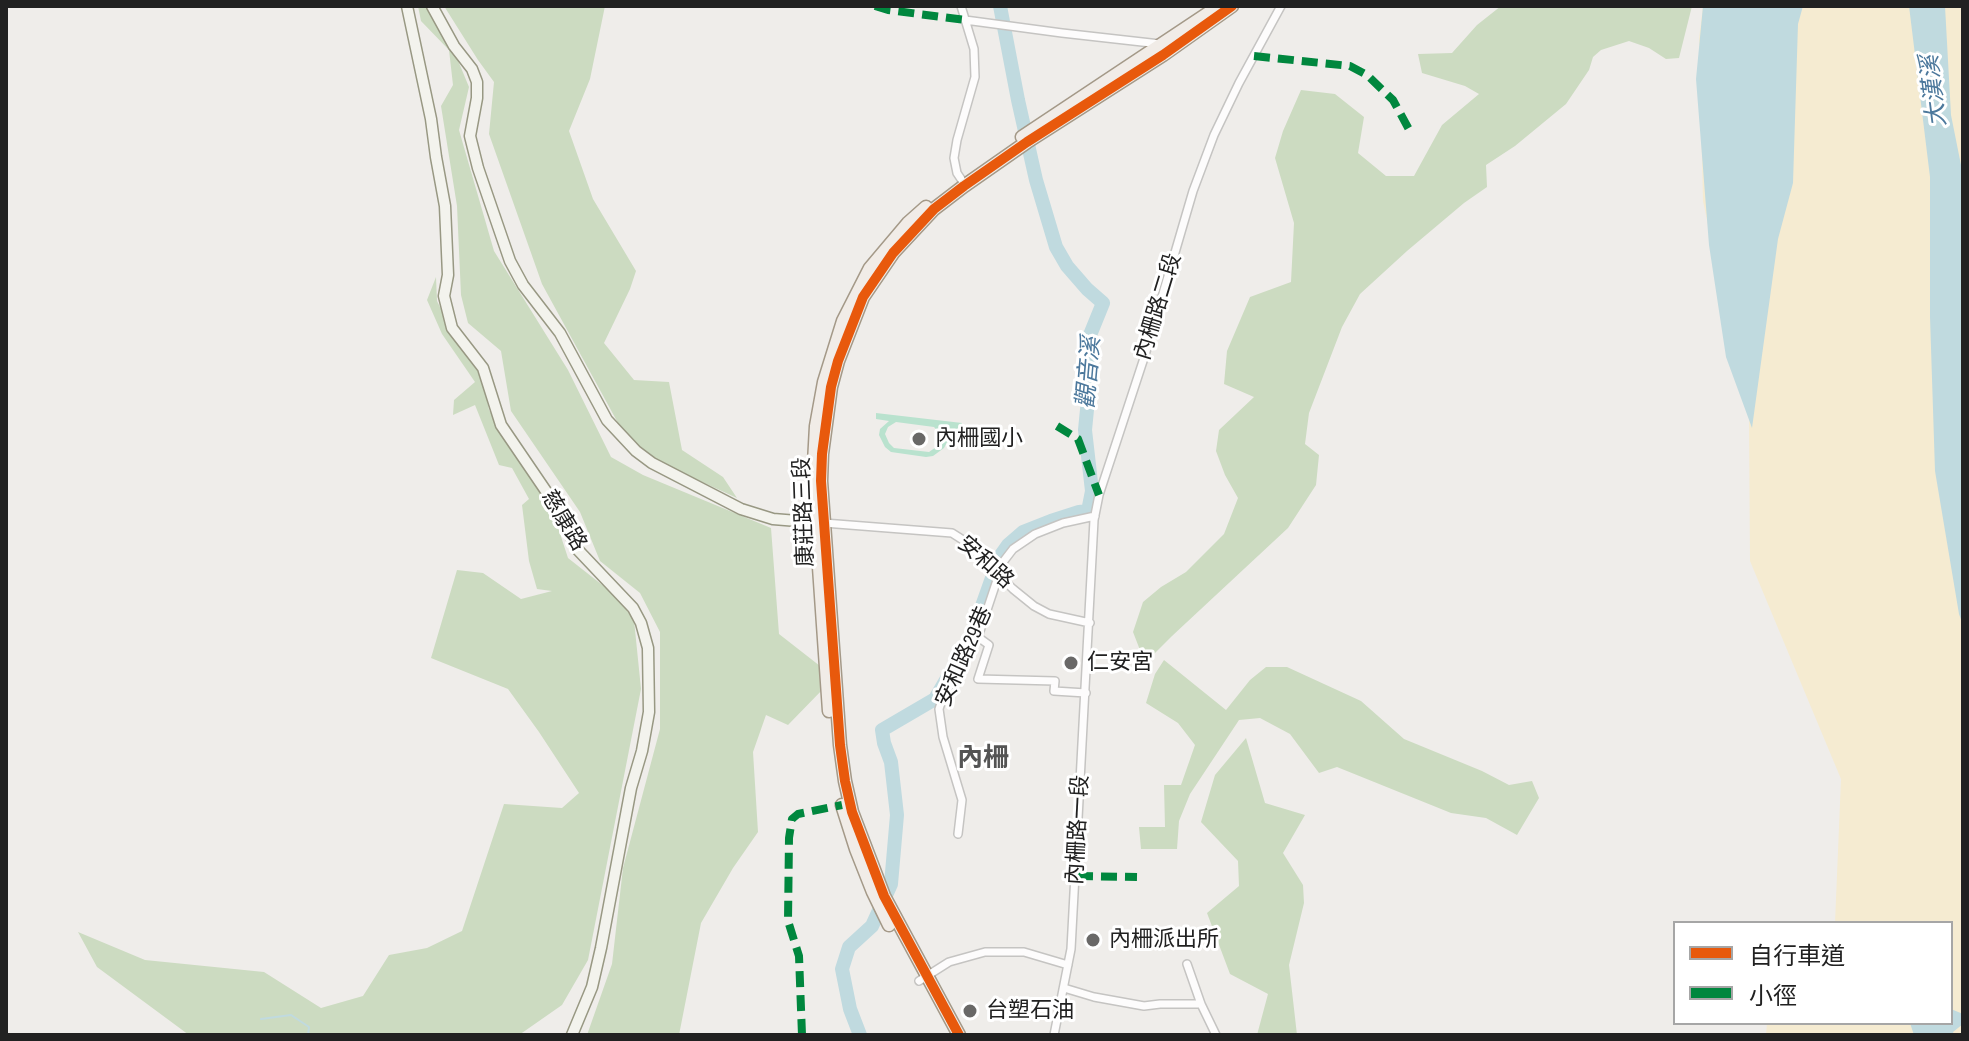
<!DOCTYPE html>
<meta charset="utf-8">
<style>
body{margin:0}
#map{position:relative;width:1969px;height:1041px;overflow:hidden;background:#efedea;font-family:"Sofia Sans Condensed","Noto Sans TC",sans-serif}
canvas{display:block}
.frame{position:absolute;inset:0;border:8px solid #212121;pointer-events:none}
.legend{position:absolute;left:1673px;top:921px;width:280px;height:104px;box-sizing:border-box;background:#fff;border:2px solid #a6a6a6;margin:0;padding:10px 14px;list-style:none;font-size:24px;color:#212121}
.legend li{display:flex;align-items:center;gap:16px;height:40px}
.legend b{width:40px;border:2px solid #a6a6a6}
</style>
<div id="map">
<canvas width="1969" height="1041"></canvas>
<div class="frame"></div>
<ul class="legend">
<li><b style="height:10px;background:#e8590c"></b>自行車道</li>
<li><b style="height:10px;background:#00873e"></b>小徑</li>
</ul>
</div>
<script>
const context = document.querySelector('canvas').getContext('2d');
context.lineJoin = 'round';
function fill(path, color) { context.fillStyle = color; context.fill(path, 'evenodd'); }
const shape = rows => new Path2D(rows.map(r => 'M' + r).join(''));
function trace(path, color, width, dash) { context.strokeStyle = color; context.lineWidth = width; context.lineCap = dash ? 'butt' : 'round'; context.setLineDash(dash || []); context.stroke(path); }
function drawText(font, color, halo, rows, align = 'center') {
  context.font = font + ' "Sofia Sans Condensed","Noto Sans TC",sans-serif'; context.lineWidth = 6; context.setLineDash([]); context.textBaseline = 'middle'; context.strokeStyle = halo; context.fillStyle = color; for (const [text, x, y, turn = 0] of rows) {
    context.save(); context.translate(x, y); context.rotate((+turn || 0) * Math.PI / 180); context.textAlign = isNaN(turn) ? turn : align; if (halo) context.strokeText(text, 0, 0); context.fillText(text, 0, 0); context.restore();
  }
}
fill(shape([
 [418,6,428,6,452,46,469,87,459,130,494,251,568,370,611,457,643,475,771,528,779,634,820,666,824,688,788,725,766,715,753,752,758,832,733,868,701,923,679,1035,587,1035,612,964,623,868,660,729,660,632,640,593,600,561,580,512,511,411,501,351,468,323,461,295,457,206,441,106,453,85,449,50,421,21],
 [444,6,605,6,590,79,569,131,593,199,636,271,630,289,604,343,634,380,669,382,682,450,723,477,737,498,648,457,624,434,542,284,489,134,494,82,478,60],
 [1501,6,1692,6,1679,58,1666,59,1649,48,1629,41,1601,50,1593,57,1589,70,1566,104,1515,146,1486,165,1487,187,1464,203,1407,251,1360,294,1342,327,1309,413,1305,444,1319,455,1316,485,1288,528,1172,636,1145,663,1133,632,1143,602,1161,587,1186,572,1224,534,1238,498,1225,475,1216,451,1219,430,1254,397,1224,384,1227,351,1250,297,1291,282,1294,223,1275,158,1283,131,1301,90,1335,94,1364,117,1358,153,1386,176,1414,176,1442,125,1479,94,1465,86,1422,73,1418,54,1452,53,1477,25],
 [436,277,437,301,460,347,480,367,489,410,524,465,550,503,568,558,615,595,634,620,641,689,588,960,562,1005,519,1035,189,1035,97,967,78,932,145,960,264,972,321,1008,363,996,389,955,427,948,462,931,504,804,562,808,579,793,539,732,508,689,431,658,457,570,483,573,521,599,552,591,537,589,529,561,522,505,529,499,512,468,499,465,475,405,453,415,454,400,475,382,442,334,427,300],
 [1164,660,1226,710,1250,680,1266,667,1287,667,1361,701,1404,739,1482,771,1509,785,1532,781,1539,798,1517,835,1486,818,1451,813,1337,767,1319,773,1290,734,1260,718,1239,720,1190,794,1179,821,1177,849,1141,849,1139,827,1165,827,1164,785,1181,785,1195,745,1178,723,1146,703,1155,674],
 [1246,738,1265,803,1305,815,1283,853,1303,885,1304,903,1289,965,1297,1035,1257,1035,1268,994,1230,974,1207,913,1239,886,1238,861,1201,822,1215,775]
]), '#ccdbc1');
fill(shape([
 [1703,6,1963,6,1963,1035,1766,1035,1767,1023,1951,1023,1951,923,1835,923,1841,779,1750,561,1749,419,1703,201,1699,39]
]), '#f5ebd1');
fill(shape([
 [876,413,962,423,961,430,947,429,947,442,944,448,933,456,926,457,891,452,885,447,879,435,880,429,889,421,876,419],
 [896,422,934,427,941,435,941,441,939,445,929,452,894,448,889,443,885,434,888,427]
]), '#b9e2ce');
fill(shape([
 [1703,6,1803,6,1798,24,1793,183,1778,239,1752,428,1726,357,1709,245,1696,79],
 [1909,6,1945,6,1951,115,1963,175,1963,625,1959,614,1935,471,1930,317,1930,177],
 [1951,1009,1963,1014,1963,1024,1953,1032,1954,1035,1914,1035,1910,1023,1951,1023]
]), '#c0dadf');
trace(shape([
 [261,1019,291,1015,309,1027,308,1035]
]), '#c0dadf', 2);
trace(shape([
 [996,562,1008,545,1023,532,1051,521,1079,512,1088,511,1092,491,1085,430,1091,369,1090,335,1103,303,1087,289,1067,266,1056,247,1036,180,1018,100,1000,6],
 [860,1035,850,1009,842,969,849,947,872,926,891,884,897,815,891,762,884,743,882,730,935,699,971,637,993,575]
]), '#c0dadf', 14);
const street = shape([
 [965,20,1062,33,1160,44],
 [961,179,957,173,954,158,957,140,975,77,974,49,961,6],
 [824,523,952,533,963,540,1013,589,1034,606,1049,614,1090,623],
 [978,637,989,645,978,679,1055,681,1054,691,1086,693],
 [958,834,962,800,943,737,939,709,942,700,961,664,978,637,1003,562,1013,549,1035,534,1063,523,1095,516],
 [1187,964,1201,1004,1216,1035],
 [919,981,949,962,985,952,1024,952,1068,965],
 [1064,988,1094,997,1144,1006,1160,1004,1201,1004],
 [1054,1035,1071,949,1094,520,1099,495,1145,355,1193,191,1214,135,1239,83,1281,6]
]);
const secondary = shape([
 [407,6,431,119,436,157,445,206,448,275,444,296,452,328,483,368,501,425,550,497,578,550,633,608,641,623,648,648,649,712,642,751,631,788,601,948,592,987,572,1035],
 [432,6,454,46,472,69,477,82,477,98,470,136,478,168,510,261,523,285,560,333,607,420,636,451,652,463,741,509,773,519,822,523]
]);
const primary = shape([
 [1022,137,1213,10],
 [829,711,813,481,816,426,824,382,843,321,870,268,908,223,926,207],
 [842,805,856,849,873,892,889,925],
 [959,1035,884,896,852,812,845,781,840,745,821,481,822,454,831,387,838,361,863,297,893,253,934,209,964,186,1027,142,1163,55,1232,6]
]);
trace(street, '#c5c4c2', 10);
trace(secondary, '#989883', 13);
trace(primary, '#a49988', 15);
trace(street, '#fdfcfc', 7);
trace(secondary, '#f3f3ed', 10);
trace(primary, '#f1ece7', 12);
trace(shape([
 [875,6,888,10,965,20],
 [1254,56,1350,66,1367,75,1393,100,1412,135],
 [1057,426,1078,439,1099,495],
 [1077,876,1137,877],
 [802,1035,799,956,788,921,789,838,792,819,798,814,842,805]
]), '#00873e', 8, [16, 8]);
trace(shape([
 [959,1035,884,896,852,812,845,781,840,745,821,481,822,454,831,387,838,361,863,297,893,253,934,209,964,186,1027,142,1163,55,1232,6]
]), '#e8590c', 10);
for (const [x, y, r, color] of [
 [919,439,8,"#696867"],
 [1071,663,8,"#696867"],
 [1093,940,8,"#696867"],
 [970,1011,8,"#696867"]
]) { const dot = new Path2D(); dot.arc(x, y, r, 0, 2 * Math.PI); context.fillStyle = color; context.fill(dot); trace(dot, '#fff', 3); }
drawText('22px', '#212121', '#fff', [
 ["內柵路二段",1159,307,-73],
 ["康莊路三段",805,512,-92],
 ["慈康路",563,521,59],
 ["安和路",985,563,42],
 ["安和路29巷",965,657,-66],
 ["內柵路一段",1079,830,-87]
]);
drawText('22px', '#212121', '#fff', [
 ["內柵國小",935,439],
 ["仁安宮",1087,663],
 ["內柵派出所",1109,940],
 ["台塑石油",986,1011]
], 'left');
drawText('italic 24px', '#4c789c', '#fff', [
 ["大漢溪",1935,91,-97],
 ["觀音溪",1090,373,-85]
]);
drawText('bold 26px', '#545454', '#fff', [
 ["內柵",983,759]
]);
</script>
